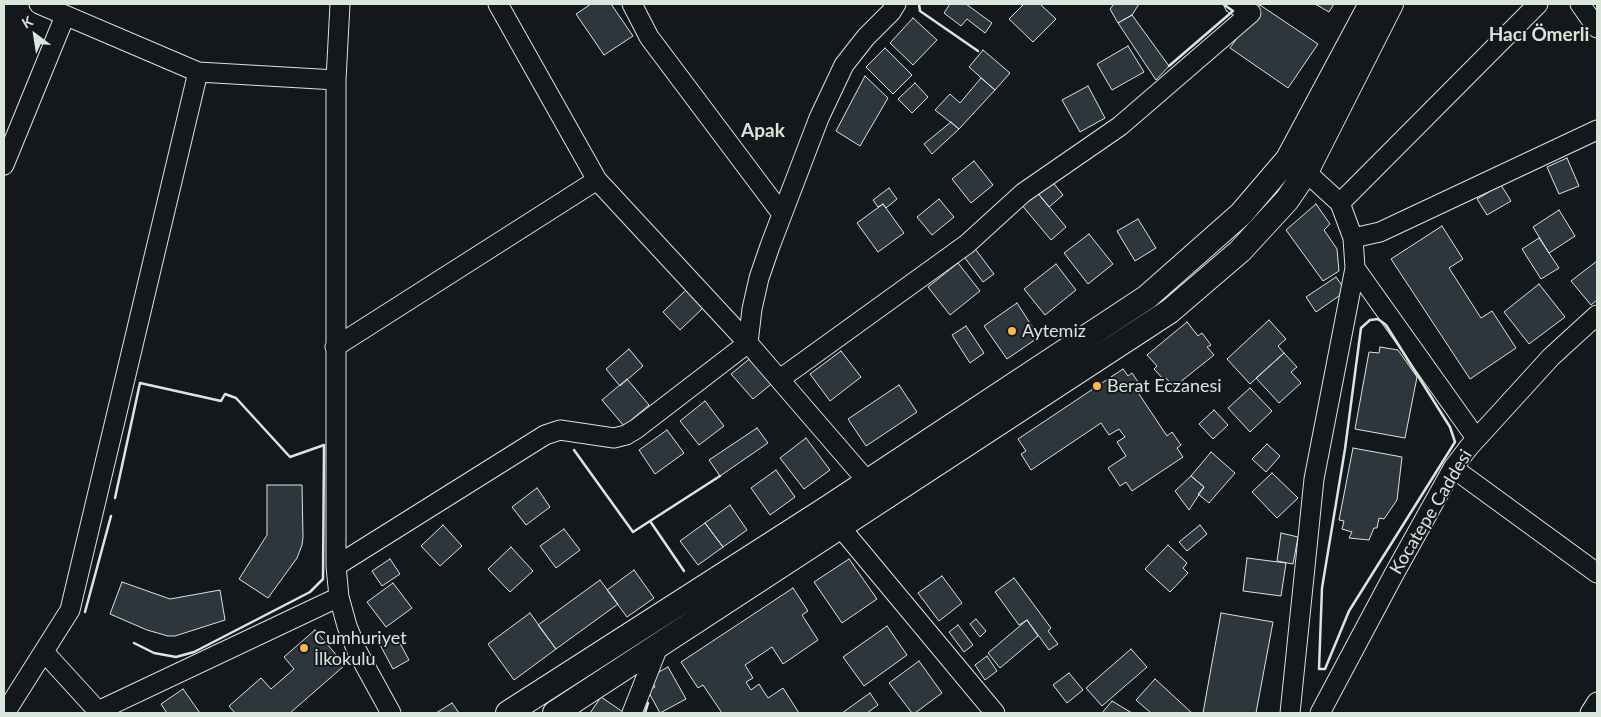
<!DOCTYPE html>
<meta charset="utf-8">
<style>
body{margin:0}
#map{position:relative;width:1601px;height:717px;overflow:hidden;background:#14181c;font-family:Lato,sans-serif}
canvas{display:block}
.frame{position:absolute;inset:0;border:5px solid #d8e6dc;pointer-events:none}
.north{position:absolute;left:10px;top:10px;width:50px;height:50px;-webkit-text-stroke:4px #14181c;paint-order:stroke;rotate:329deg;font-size:14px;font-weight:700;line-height:20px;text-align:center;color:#d8e6dc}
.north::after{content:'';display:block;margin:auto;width:18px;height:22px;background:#d8e6dc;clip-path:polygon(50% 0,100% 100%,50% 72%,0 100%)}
</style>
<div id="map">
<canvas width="1601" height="717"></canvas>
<div class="frame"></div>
<div class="north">K</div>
</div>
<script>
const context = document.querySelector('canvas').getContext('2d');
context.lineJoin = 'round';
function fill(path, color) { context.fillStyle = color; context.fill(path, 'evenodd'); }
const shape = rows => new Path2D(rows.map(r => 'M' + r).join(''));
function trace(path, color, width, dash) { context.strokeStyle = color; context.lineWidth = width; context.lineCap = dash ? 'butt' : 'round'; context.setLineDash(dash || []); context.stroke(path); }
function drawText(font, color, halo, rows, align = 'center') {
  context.font = font + ' Lato,sans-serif'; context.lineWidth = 4; context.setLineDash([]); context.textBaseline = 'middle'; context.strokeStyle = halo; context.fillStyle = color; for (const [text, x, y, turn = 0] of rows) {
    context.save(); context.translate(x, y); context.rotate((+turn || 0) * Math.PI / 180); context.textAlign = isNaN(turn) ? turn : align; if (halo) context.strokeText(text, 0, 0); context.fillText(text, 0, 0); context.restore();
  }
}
const building = shape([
 [591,4,611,4,633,36,604,55,576,14,591,4],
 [950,4,966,4,992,23,985,33,967,19,961,26,944,13,950,4],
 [1024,4,1040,4,1056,19,1033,42,1009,19,1024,4],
 [1114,4,1139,4,1132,15,1118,23,1110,9,1114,4],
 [1315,4,1334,4,1329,12,1315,4],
 [1260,5,1318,44,1288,88,1230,48,1260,5],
 [1132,15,1169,66,1156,80,1118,23,1132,15],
 [913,18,937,40,913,65,890,43,913,18],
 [1128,46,1144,72,1112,90,1097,64,1128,46],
 [885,48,912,75,893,94,866,67,885,48],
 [983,50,1010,73,995,90,969,67,983,50],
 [865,76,888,98,860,146,836,131,865,76],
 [981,78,995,90,959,129,935,110,950,94,960,103,981,78],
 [915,83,928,97,912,113,898,99,915,83],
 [1088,86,1105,118,1080,132,1062,100,1088,86],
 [951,122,959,129,932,154,924,144,951,122],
 [1567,158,1579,186,1559,194,1547,167,1567,158],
 [974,161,993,185,971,203,952,179,974,161],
 [1050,179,1063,195,1049,207,1036,191,1050,179],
 [1501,185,1511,201,1487,215,1477,199,1501,185],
 [889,188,897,199,886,208,883,204,878,207,873,200,889,188],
 [1036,191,1066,227,1051,240,1021,204,1036,191],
 [939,199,954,217,932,235,917,217,939,199],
 [883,204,904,233,878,252,857,223,883,204],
 [1316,204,1330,224,1324,230,1337,249,1339,271,1323,281,1286,230,1316,204],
 [1559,210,1575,236,1549,253,1533,227,1559,210],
 [1138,219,1156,248,1135,261,1117,231,1138,219],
 [1442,226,1463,259,1449,268,1481,318,1492,311,1516,348,1470,379,1391,259,1442,226],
 [1089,234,1113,264,1088,284,1064,253,1089,234],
 [1539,238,1559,268,1541,279,1522,249,1539,238],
 [973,246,994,274,983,282,962,254,973,246],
 [1597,261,1597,300,1591,305,1571,281,1597,261],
 [958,263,980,291,950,315,928,287,958,263],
 [1056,264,1076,290,1045,315,1024,289,1056,264],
 [1336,277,1346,291,1316,312,1306,297,1336,277],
 [1539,284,1565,317,1529,344,1504,312,1539,284],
 [686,290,703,308,680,330,663,312,686,290],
 [1017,303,1039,337,1007,359,984,326,1017,303],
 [1269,320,1286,339,1278,346,1284,353,1250,384,1227,359,1269,320],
 [1187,322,1198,336,1202,333,1211,345,1207,347,1214,355,1174,387,1166,378,1164,380,1154,369,1157,366,1147,355,1187,322],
 [966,326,984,353,970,363,952,335,966,326],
 [1380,347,1398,350,1417,377,1405,438,1355,429,1369,352,1379,353,1380,347],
 [629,349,643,366,620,386,606,369,629,349],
 [841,351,861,377,830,401,810,374,841,351],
 [1284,353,1297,367,1291,372,1301,383,1279,403,1256,378,1284,353],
 [753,356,775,381,753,399,731,374,753,356],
 [1123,369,1128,376,1132,373,1142,388,1137,391,1167,436,1172,432,1181,445,1177,448,1183,457,1132,491,1126,482,1120,486,1108,468,1126,456,1117,442,1125,437,1119,429,1109,435,1101,423,1031,470,1021,454,1026,451,1018,439,1123,369],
 [627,379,649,405,624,426,602,400,627,379],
 [899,385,917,412,866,446,848,419,899,385],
 [1250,388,1272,411,1250,432,1228,408,1250,388],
 [705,401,724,426,699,445,680,421,705,401],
 [1214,410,1228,425,1213,439,1199,424,1214,410],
 [757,428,768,443,720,476,709,460,757,428],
 [667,430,684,453,655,474,639,450,667,430],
 [806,438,830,470,804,489,780,458,806,438],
 [1267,444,1280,456,1266,472,1252,459,1267,444],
 [1353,448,1402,457,1397,500,1384,519,1379,518,1377,528,1374,528,1369,540,1349,538,1352,532,1342,529,1344,521,1339,520,1353,448],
 [1211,452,1235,473,1209,503,1198,494,1204,487,1191,476,1211,452],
 [776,470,795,497,770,515,751,488,776,470],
 [1272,473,1298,498,1277,518,1252,492,1272,473],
 [1191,476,1204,487,1189,510,1175,491,1191,476],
 [267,485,302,485,303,537,302,545,297,558,268,598,239,579,267,535,267,485],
 [537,488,550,507,526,525,512,507,537,488],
 [730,505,747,530,723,547,705,523,730,505],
 [705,523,723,547,698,565,680,541,705,523],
 [443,525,462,546,440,566,421,546,443,525],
 [1200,525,1207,534,1187,551,1179,542,1200,525],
 [564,529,580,550,556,568,540,546,564,529],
 [1281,533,1298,537,1293,564,1277,561,1281,533],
 [1168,545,1187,563,1183,568,1188,573,1170,592,1145,569,1168,545],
 [511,547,533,571,510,592,488,569,511,547],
 [1247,558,1286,563,1281,596,1243,591,1247,558],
 [390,559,400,574,382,586,372,571,390,559],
 [849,559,877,599,842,623,814,582,849,559],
 [634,570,654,598,627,617,607,590,634,570],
 [942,576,962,603,939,621,918,593,942,576],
 [1014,578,1051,628,1048,631,1058,644,1049,650,1027,620,1019,625,995,592,1014,578],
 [600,580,618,604,556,649,538,625,600,580],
 [122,582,170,599,220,590,225,620,175,636,168,636,147,630,110,614,122,582],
 [393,583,412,608,386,627,367,602,393,583],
 [793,588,808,611,802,615,818,640,783,664,772,647,745,665,753,678,746,682,751,690,759,684,768,698,783,688,799,713,722,713,703,685,698,688,681,662,793,588],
 [530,613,556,649,514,680,488,644,530,613],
 [1221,613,1273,622,1256,713,1203,713,1221,613],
 [976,619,986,631,980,637,970,624,976,619],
 [1027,620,1038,636,1000,668,988,653,1027,620],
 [958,625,973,645,964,652,949,632,958,625],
 [887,626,907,655,864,686,843,657,887,626],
 [315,630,345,665,290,713,235,713,229,706,261,678,271,689,294,669,284,657,315,630],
 [395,634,409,660,393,669,379,643,395,634],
 [1131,649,1147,667,1102,706,1086,688,1131,649],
 [987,656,997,671,985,680,975,665,987,656],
 [919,661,942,693,915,713,912,713,889,683,919,661],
 [668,667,686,699,660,713,648,691,655,687,650,677,668,667],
 [1069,673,1083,690,1067,703,1053,685,1069,673],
 [1155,679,1192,713,1151,713,1136,700,1155,679],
 [183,689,200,713,167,713,161,704,183,689],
 [870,693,878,705,867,713,842,713,870,693],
 [601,697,623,712,622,713,590,713,601,697],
 [1112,701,1132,713,1102,713,1112,701],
 [452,703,459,713,436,713,452,703]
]);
fill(building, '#2c363c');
trace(building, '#d8e6dc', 1);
const minor = shape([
 [39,4,198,72,336,80],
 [340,4,336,80,336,566,339,597,347,626,357,651,391,713],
 [498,4,597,180,748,343,868,482],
 [632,4,649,37,782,214],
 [1580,4,1597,28],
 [4,165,65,16],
 [1340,203,1538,4],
 [1353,238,1380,232,1597,130],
 [1355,268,1476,438],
 [335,347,597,180],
 [780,379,967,244,1023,193,1120,126,1251,13,1234,4],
 [1453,468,1597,573],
 [841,528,995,713],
 [336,566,545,435,560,430,614,438,626,435,636,429,748,343,752,309,759,278,770,246,819,118,844,65,866,37,891,12,896,4],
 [44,652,98,711,339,597],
 [5,713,70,610,198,72],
 [632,713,658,647],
 [1290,713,1314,479,1355,268,1353,238,1340,203,1306,172],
 [1320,713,1393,576,1453,468,1469,447,1551,357,1597,315],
 [1590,713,1597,702]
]);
const major = shape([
 [508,713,826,509,1147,297,1241,214,1288,159,1371,4],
 [555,713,1170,311,1240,251,1287,200,1306,172,1391,4]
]);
trace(minor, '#d8e6dc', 21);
trace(major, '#d8e6dc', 26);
trace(minor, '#14181c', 19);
trace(major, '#14181c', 24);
trace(shape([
 [919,4,920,11,978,51],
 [1169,66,1233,11,1223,4],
 [1378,319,1386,325,1450,427,1455,442,1349,611,1325,669,1319,669,1322,588,1345,449,1361,328,1370,320,1378,319],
 [574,450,633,532,720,476],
 [115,498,140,383,221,401,225,394,236,398,290,457,324,445,323,579,310,592,194,652,176,657,154,653,134,643],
 [650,521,684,571],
 [85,612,111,516],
 [645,713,648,703]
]), '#d8e6dc', 2.5);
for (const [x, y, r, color] of [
 [1012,331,5,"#ffb74d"],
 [1097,386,5,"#ffb74d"],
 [304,648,5,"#ffb74d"]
]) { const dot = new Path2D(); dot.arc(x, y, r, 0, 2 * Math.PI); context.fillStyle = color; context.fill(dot); trace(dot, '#14181c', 2); }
drawText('18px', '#d8e6dc', '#14181c', [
 ["Aytemiz",1022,331],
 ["Berat Eczanesi",1107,386],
 ["Cumhuriyet",314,638],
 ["İlkokulu",314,659]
], 'left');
drawText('18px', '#d8e6dc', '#14181c', [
 ["Kocatepe Caddesi",1431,512,-59]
]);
drawText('bold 19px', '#d8e6dc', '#14181c', [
 ["Hacı Ömerli",1539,35],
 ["Apak",763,131]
]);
</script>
